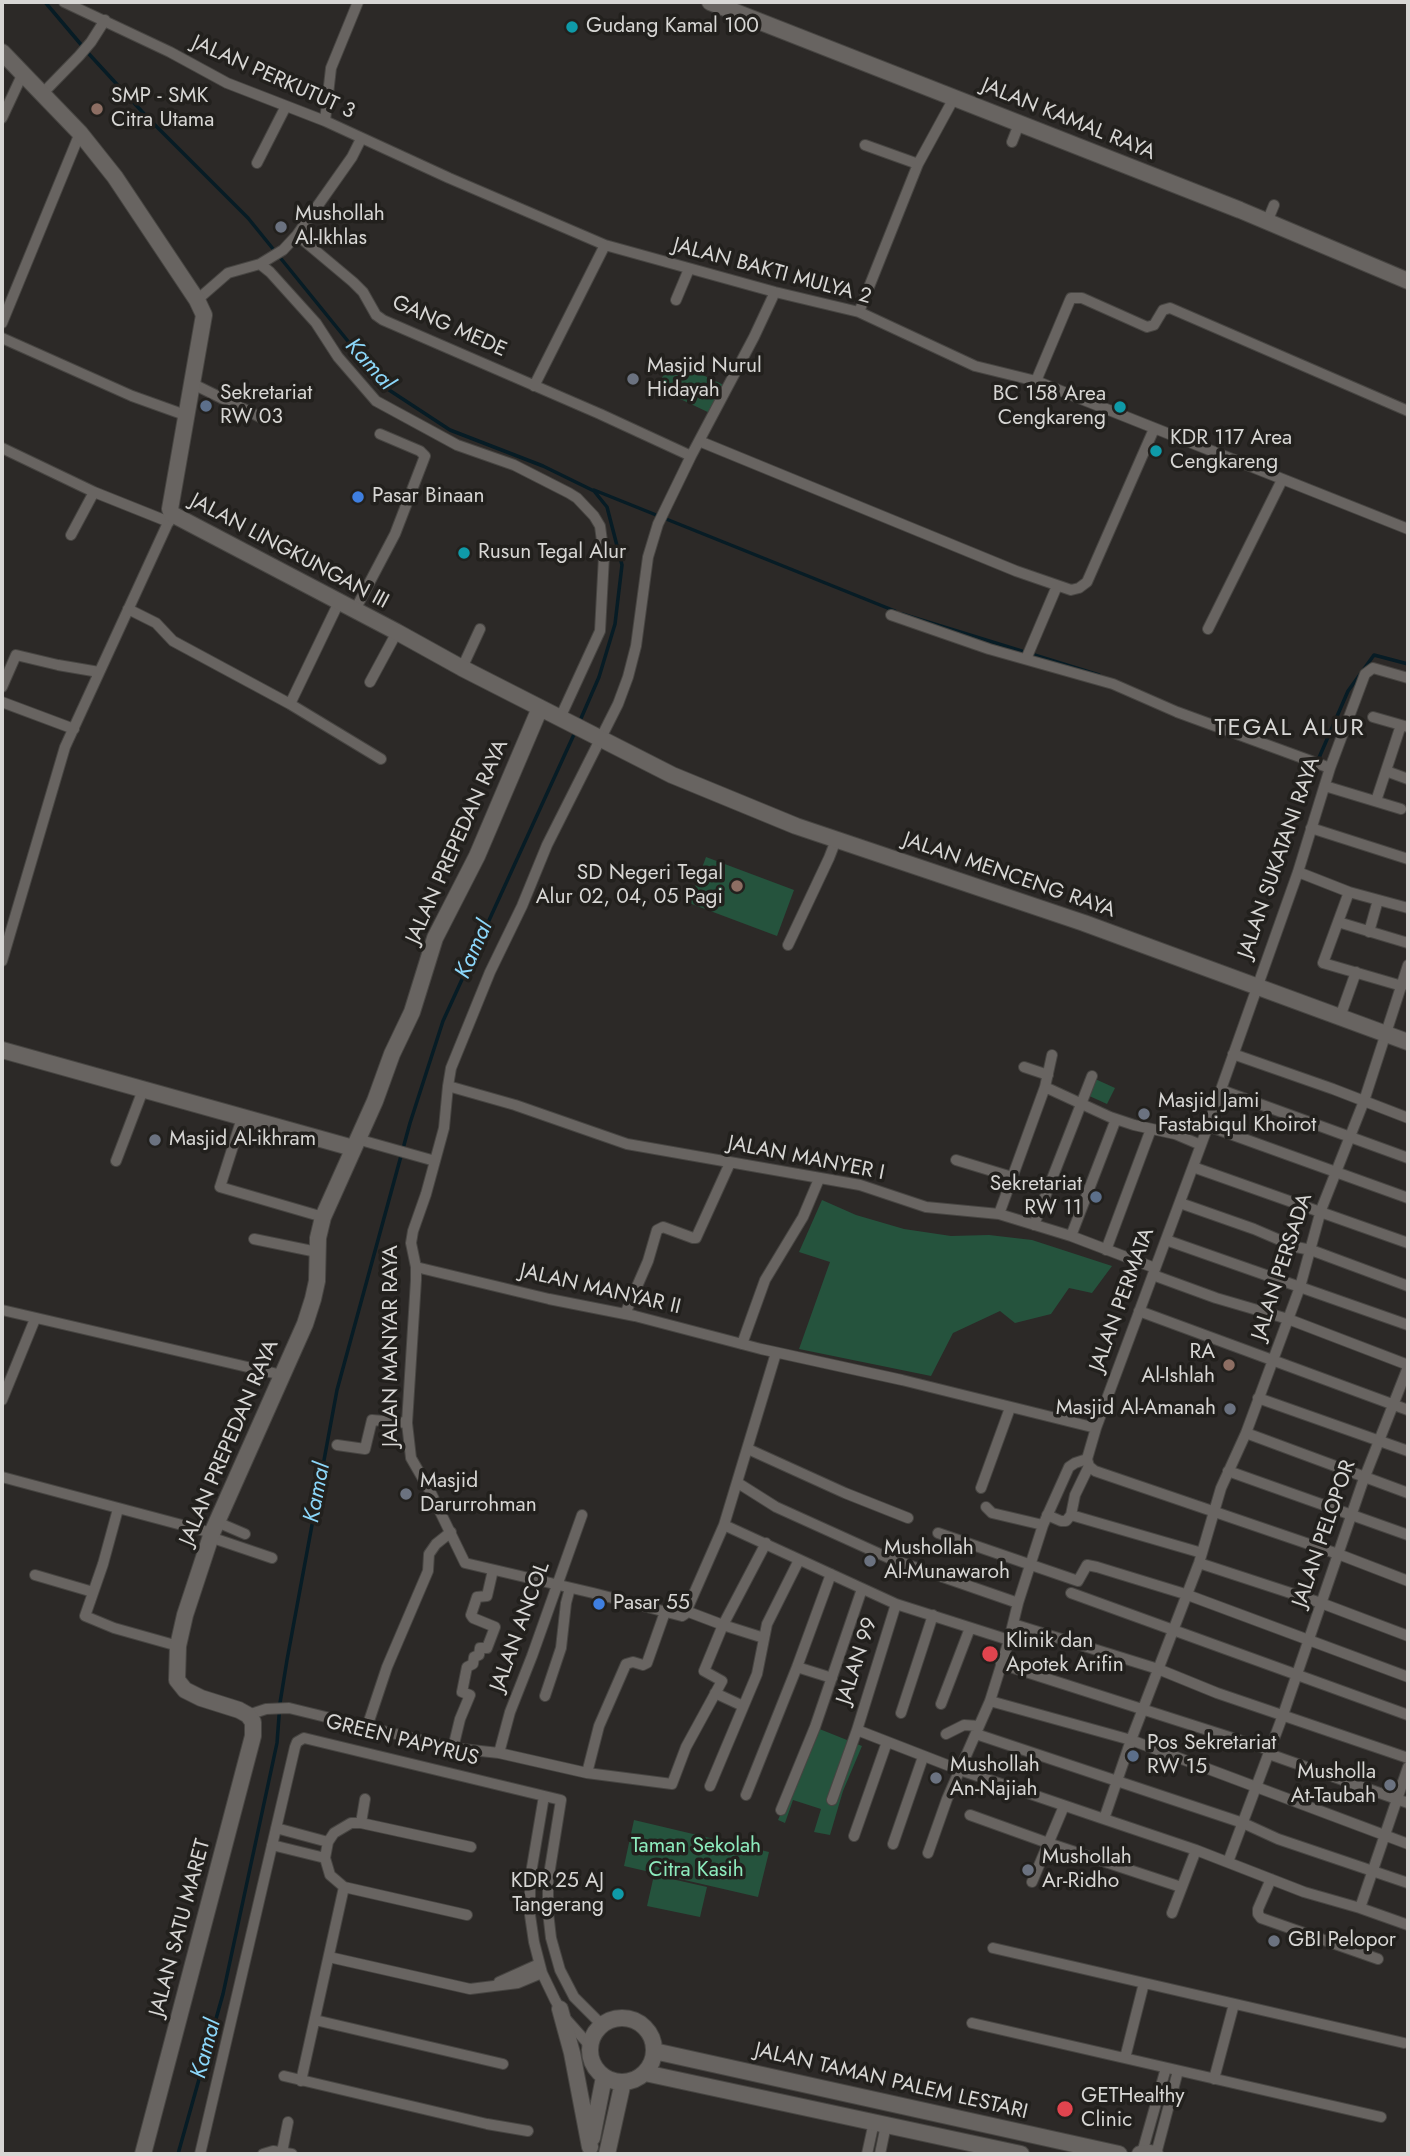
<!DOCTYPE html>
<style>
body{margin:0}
#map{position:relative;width:1410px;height:2156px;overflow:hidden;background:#2c2927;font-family:Jost,sans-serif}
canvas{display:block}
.frame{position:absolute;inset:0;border:4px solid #d7d6d4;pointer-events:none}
</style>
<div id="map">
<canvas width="1410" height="2156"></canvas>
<div class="frame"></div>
</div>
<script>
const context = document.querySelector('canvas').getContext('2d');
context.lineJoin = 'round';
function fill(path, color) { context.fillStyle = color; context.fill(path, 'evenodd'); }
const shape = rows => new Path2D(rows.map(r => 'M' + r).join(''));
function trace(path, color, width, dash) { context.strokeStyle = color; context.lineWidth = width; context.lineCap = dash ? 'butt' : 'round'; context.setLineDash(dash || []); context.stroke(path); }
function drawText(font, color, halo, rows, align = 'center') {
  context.font = font + ' Jost,sans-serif'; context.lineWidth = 7; context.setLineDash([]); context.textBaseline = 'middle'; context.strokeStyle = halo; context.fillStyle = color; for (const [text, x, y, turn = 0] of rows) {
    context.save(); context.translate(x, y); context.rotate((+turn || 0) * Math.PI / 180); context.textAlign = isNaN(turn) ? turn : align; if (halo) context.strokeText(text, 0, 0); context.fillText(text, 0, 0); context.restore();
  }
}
fill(shape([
 [671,360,728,387,714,415,657,388],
 [706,857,794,890,777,936,689,903],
 [1093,1078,1115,1088,1107,1104,1085,1094],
 [822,1200,856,1215,904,1229,951,1236,989,1235,1032,1240,1112,1266,1092,1293,1069,1288,1051,1314,1015,1323,1000,1311,953,1333,931,1376,799,1349,830,1262,799,1252],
 [817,1728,862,1746,843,1791,830,1835,814,1832,821,1809,793,1800,785,1823,778,1820],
 [634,1820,769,1852,758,1897,624,1866],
 [654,1875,707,1887,700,1917,647,1906]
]), '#25533d');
trace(shape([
 [45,2,89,54,147,117,248,218,386,388,450,430,543,466,594,491,607,507,622,565,615,624,599,677,579,723],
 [594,490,895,611],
 [902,614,1099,675],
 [1318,760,1348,691,1374,655,1408,664],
 [178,2154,223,1994,277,1743,280,1703,287,1660,337,1390,410,1123,443,1021,576,730]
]), '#071c25', 3.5);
const street = shape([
 [64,2,170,52,227,83,325,121,449,178,605,245,775,292,859,312,975,366,1036,381,1408,529],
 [43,93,79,56,91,42,105,20],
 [2,118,23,73],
 [325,121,331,68,358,2],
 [1012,142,1019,124],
 [865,145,918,164],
 [257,163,286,106],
 [1267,222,1274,205],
 [297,235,353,282,363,292,376,315,383,320,600,414,691,456],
 [260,264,270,272,316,323,338,357,376,401,457,445,514,465,569,493,577,498,594,516,600,526,604,556,600,631,560,718],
 [775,292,754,337,691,456,658,524,648,557,636,646,628,677,618,704,547,845,522,906,490,972,451,1068,448,1086,444,1128,426,1194,413,1231,411,1243,416,1267,416,1280,407,1423,411,1458,430,1491,465,1563,593,1593,682,1616,685,1614,724,1525,776,1353],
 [197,300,228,273,260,264,283,250,297,235,352,157,361,139],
 [676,300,689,269],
 [859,312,918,164,954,98],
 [2,323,80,133],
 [2,338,132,396,185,415],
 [1036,381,1070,300,1071,298,1082,298,1147,327,1154,325,1163,310,1170,308,1408,411],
 [191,383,262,418],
 [534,386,605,245],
 [699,441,1016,571,1071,590,1079,588,1087,582,1154,429],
 [2,448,94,492,169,522],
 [71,535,94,492],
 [128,609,156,623,173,641,290,704,381,759],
 [355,610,395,534,425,456,420,451,380,434],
 [891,615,989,649,1113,684,1177,712,1330,768],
 [1208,629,1282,480],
 [1026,659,1057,586],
 [462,668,480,629],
 [370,682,397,632],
 [2,687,16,655,58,665,99,672],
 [2,702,74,729],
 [290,704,339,602],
 [1373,717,1408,727],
 [1386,771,1408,779],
 [1325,786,1401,809],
 [1376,801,1401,725],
 [1311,828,1408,859],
 [1298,872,1349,892,1408,908],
 [1349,892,1338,922,1408,943],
 [1338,922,1323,963,1402,986],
 [1369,932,1378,900],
 [788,945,829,858,836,840],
 [2,961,65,747,172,514],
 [1408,965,1364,1101,1321,1210,1300,1287,1246,1433,1221,1488,1199,1563,1131,1740,1104,1819,1196,1850,1304,1892,1360,1908,1408,1925],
 [1340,1017,1356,972],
 [1233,1054,1333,1089,1408,1118],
 [1024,1067,1048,1075],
 [448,1086,515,1105,627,1144,860,1185,926,1207,999,1214,1071,1236,1155,1268],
 [1045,1087,1110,1117,1134,1125,1175,1134,1201,1145],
 [1221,1090,1408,1158],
 [242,1118,220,1187,323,1217],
 [1208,1126,1408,1198],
 [357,1139,435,1161],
 [956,1160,1012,1177],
 [116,1161,143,1090],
 [1193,1167,1408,1243],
 [1180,1203,1254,1229,1296,1247,1311,1250,1408,1286],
 [999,1214,1045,1087,1052,1055],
 [1034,1225,1092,1076],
 [1071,1236,1116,1119],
 [254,1239,317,1252],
 [1166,1240,1408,1325],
 [1106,1250,1151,1129],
 [416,1267,549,1299,635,1316,761,1349,902,1380,1096,1428],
 [1153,1275,1216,1298,1288,1319,1408,1365],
 [2,1310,282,1375],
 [1139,1311,1408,1410],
 [625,1314,648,1261,657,1230,663,1227,693,1238,696,1238,730,1163],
 [742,1344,765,1280,803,1217,819,1179],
 [1258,1398,1408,1451],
 [2,1400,35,1319],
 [1246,1433,1408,1493],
 [337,1445,365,1449,372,1420,407,1423],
 [748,1449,845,1493,908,1518],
 [1087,1459,1089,1466,1095,1471,1338,1554,1408,1581],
 [1089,1466,1075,1495,1071,1515,1202,1553],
 [1228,1471,1408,1535],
 [2,1477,212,1533],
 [738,1483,776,1507,891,1559,1018,1603],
 [981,1488,1010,1408],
 [986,1507,992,1513,1043,1525],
 [118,1509,103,1564,85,1616,114,1628,178,1646],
 [1047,1515,1061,1521,1066,1521,1071,1515],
 [217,1522,245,1534],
 [724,1525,896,1604,1009,1640],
 [938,1533,1078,1581,1087,1565,1097,1567,1185,1594,1408,1677],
 [210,1537,272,1558],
 [1199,1563,1321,1603,1408,1636],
 [35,1575,93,1592],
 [1071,1593,1408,1715],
 [896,1604,857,1730,960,1770,1104,1819],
 [686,1611,723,1625,766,1543],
 [1013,1624,1158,1669,1217,1693,1408,1758],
 [1001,1664,1270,1750],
 [797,1667,832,1678],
 [715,1693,743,1706],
 [545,1696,561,1648,566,1603,570,1588],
 [990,1701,1131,1740,1408,1844],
 [941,1704,970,1628],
 [901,1713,933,1615],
 [248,1715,266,1709,289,1708,453,1748,499,1753,587,1773,672,1784,686,1747,722,1681,704,1671,723,1625,764,1638],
 [367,1727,387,1667,428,1571,429,1554,436,1544,451,1532],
 [946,1734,964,1725,979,1726],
 [976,1734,1243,1823,1278,1839,1408,1883],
 [453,1748,460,1719,470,1695,462,1692,467,1667,473,1664,474,1657,479,1655,480,1648,487,1648,495,1627,473,1618,471,1615,477,1597,487,1596,493,1570],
 [499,1753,510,1712,532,1656,582,1515],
 [1269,1754,1408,1803],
 [587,1773,599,1726,626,1664,633,1662,643,1665,647,1663,665,1612],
 [710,1786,757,1674,767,1624,799,1560],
 [746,1795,797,1667,831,1574],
 [544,1796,530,1879,530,1915,534,1942,542,1973,555,2000,566,2019,590,2046],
 [832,1800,857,1730],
 [781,1810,815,1727,862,1589],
 [970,1815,1048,1843,1181,1887],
 [361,1823,365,1799],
 [276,1828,328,1842],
 [854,1836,887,1742],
 [893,1844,923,1757],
 [272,1845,325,1858],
 [928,1853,947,1799,990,1701,1009,1640,1018,1603,1043,1525,1069,1467,1075,1463,1087,1459,1096,1428,1208,1126,1298,872,1330,768,1365,674,1373,668,1408,678],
 [1228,1862,1283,1715,1362,1484,1408,1367],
 [1271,1879,1258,1909,1258,1914,1261,1918,1378,1959],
 [1032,1882,1064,1806],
 [1360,1908,1408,1767],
 [1172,1913,1196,1850],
 [467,1915,344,1887,330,1875,325,1858,328,1842,334,1833,351,1823,361,1823,471,1847],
 [993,1948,1404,2043],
 [329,1957,470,1989,518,1983,542,1973],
 [499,1982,539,1964],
 [315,2020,503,2064],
 [972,2023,1381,2117],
 [1125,2058,1144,1983],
 [284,2076,487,2124,528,2131],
 [1214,2079,1234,2004],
 [301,2081,344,1887],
 [282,2152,288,2122],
 [1142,2153,1166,2068],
 [200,2154,295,1747,297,1742,304,1738,561,1800,548,1881,548,1912,551,1938,560,1970,574,1997,602,2025],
 [263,2154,273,2151,292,2154],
 [867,2154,874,2122],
 [880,2154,886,2125],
 [1156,2154,1178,2071]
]);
const secondary = shape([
 [710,2,1240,210,1408,281],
 [2,52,80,133,115,177,197,300,204,315,170,509,172,514,397,632,462,668,672,775,796,826,1084,923,1408,1042],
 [2,1050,353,1148],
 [560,2009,572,2053,590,2147],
 '590 2050a32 32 0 1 1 64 0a32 32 0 1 1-64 0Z',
 [654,2051,1119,2154],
 [645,2073,1021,2154],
 [592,2138,604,2077],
 [143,2154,253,1736,253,1722,248,1715,239,1710,201,1698,185,1690,177,1680,178,1646,185,1615,212,1533,305,1324,313,1299,317,1281,318,1238,323,1217,375,1101,392,1054,412,1012,435,938,477,856,540,708],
 [607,2154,623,2082],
 [1140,2154,1149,2153,1155,2154]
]);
trace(street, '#474542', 12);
trace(secondary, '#474542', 18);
trace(street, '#686461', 10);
trace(secondary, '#686461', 16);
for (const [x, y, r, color] of [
 [572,27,7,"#0f9aa8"],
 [97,109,7,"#8d6e63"],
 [281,227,7,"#6b7280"],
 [633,379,7,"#6b7280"],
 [206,406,7,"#5c6f8a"],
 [1120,407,7,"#0f9aa8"],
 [1156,451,7,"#0f9aa8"],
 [358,497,7,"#3f7fe0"],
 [464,553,7,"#0f9aa8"],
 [737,886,7,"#8d6e63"],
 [1144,1114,7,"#6b7280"],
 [155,1140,7,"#6b7280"],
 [1096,1197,7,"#5c6f8a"],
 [1229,1365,7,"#8d6e63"],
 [1230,1409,7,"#6b7280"],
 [406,1494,7,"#6b7280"],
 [870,1561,7,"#6b7280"],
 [599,1604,7,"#3f7fe0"],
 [990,1654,9,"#e0444e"],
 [1133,1756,7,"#5c6f8a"],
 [936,1778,7,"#6b7280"],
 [1390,1785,7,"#6b7280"],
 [1028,1870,7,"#6b7280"],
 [618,1894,7,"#0f9aa8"],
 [1274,1941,7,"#6b7280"],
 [1065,2109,9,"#e0444e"]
]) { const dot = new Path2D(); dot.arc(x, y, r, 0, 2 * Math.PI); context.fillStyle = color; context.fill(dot); trace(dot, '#22201d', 2.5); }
drawText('21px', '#d7d6d4', '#22201d', [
 ["Gudang Kamal 100",586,27],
 ["SMP - SMK",111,97],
 ["Citra Utama",111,121],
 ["Mushollah",295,215],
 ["Al-Ikhlas",295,239],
 ["Masjid Nurul",647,367],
 ["Hidayah",647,391],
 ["Sekretariat",220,394],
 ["RW 03",220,418],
 ["BC 158 Area",1106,395,"right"],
 ["Cengkareng",1106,419,"right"],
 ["KDR 117 Area",1170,439],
 ["Cengkareng",1170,463],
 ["Pasar Binaan",372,497],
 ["Rusun Tegal Alur",478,553],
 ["SD Negeri Tegal",723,874,"right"],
 ["Alur 02, 04, 05 Pagi",723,898,"right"],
 ["Masjid Jami",1158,1102],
 ["Fastabiqul Khoirot",1158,1126],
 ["Masjid Al-ikhram",169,1140],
 ["Sekretariat",1082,1185,"right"],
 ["RW 11",1082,1209,"right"],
 ["RA",1215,1353,"right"],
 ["Al-Ishlah",1215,1377,"right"],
 ["Masjid Al-Amanah",1216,1409,"right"],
 ["Masjid",420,1482],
 ["Darurrohman",420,1506],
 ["Mushollah",884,1549],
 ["Al-Munawaroh",884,1573],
 ["Pasar 55",613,1604],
 ["Klinik dan",1006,1642],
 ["Apotek Arifin",1006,1666],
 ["Pos Sekretariat",1147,1744],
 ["RW 15",1147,1768],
 ["Mushollah",950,1766],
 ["An-Najiah",950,1790],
 ["Musholla",1376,1773,"right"],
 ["At-Taubah",1376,1797,"right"],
 ["Mushollah",1042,1858],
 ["Ar-Ridho",1042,1882],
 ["KDR 25 AJ",604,1882,"right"],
 ["Tangerang",604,1906,"right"],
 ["GBI Pelopor",1288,1941],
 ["GETHealthy",1081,2097],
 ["Clinic",1081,2121]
], 'left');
drawText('21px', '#d7d6d4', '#22201d', [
 ["JALAN PERKUTUT 3",273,78,24],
 ["JALAN KAMAL RAYA",1068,120,22],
 ["JALAN BAKTI MULYA 2",772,272,15],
 ["GANG MEDE",449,327,24],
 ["JALAN LINGKUNGAN III",289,552,28],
 ["JALAN PREPEDAN RAYA",458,842,-66],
 ["JALAN SUKATANI RAYA",1280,858,-71],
 ["JALAN MENCENG RAYA",1009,876,19],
 ["JALAN MANYER I",806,1159,11],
 ["JALAN PERSADA",1283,1267,-72],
 ["JALAN MANYAR II",600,1290,13],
 ["JALAN PERMATA",1123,1300,-70],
 ["JALAN MANYAR RAYA",392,1346,-90],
 ["JALAN PREPEDAN RAYA",230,1443,-67],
 ["JALAN PELOPOR",1325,1534,-71],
 ["JALAN ANCOL",521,1627,-70],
 ["JALAN 99",858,1661,-72],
 ["GREEN PAPYRUS",402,1741,14],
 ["JALAN SATU MARET",181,1928,-75],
 ["JALAN TAMAN PALEM LESTARI",891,2082,13]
]);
drawText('21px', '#8debbd', '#22201d', [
 ["Taman Sekolah",696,1847],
 ["Citra Kasih",696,1871]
]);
drawText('italic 23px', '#8cd7fa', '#22201d', [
 ["Kamal",369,365,48],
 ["Kamal",475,950,-66],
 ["Kamal",318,1493,-79],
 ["Kamal",207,2049,-75]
]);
context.letterSpacing = '2px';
drawText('24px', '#d7d6d4', '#22201d', [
 ["TEGAL ALUR",1290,729]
]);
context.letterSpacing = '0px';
</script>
